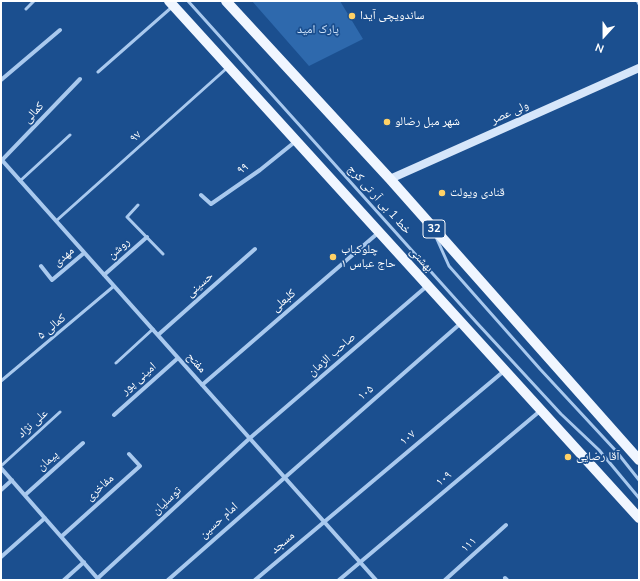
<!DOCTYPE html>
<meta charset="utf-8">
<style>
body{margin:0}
#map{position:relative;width:640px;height:581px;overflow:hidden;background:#1b4f8f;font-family:"Nunito Sans",sans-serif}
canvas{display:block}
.frame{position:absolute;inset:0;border:2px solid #fff;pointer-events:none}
.north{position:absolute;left:584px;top:16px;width:40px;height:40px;-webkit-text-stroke:3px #1b4f8f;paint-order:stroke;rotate:201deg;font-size:11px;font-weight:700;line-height:16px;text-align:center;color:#fff}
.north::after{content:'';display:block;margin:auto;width:14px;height:18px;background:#fff;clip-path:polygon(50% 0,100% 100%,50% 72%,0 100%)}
</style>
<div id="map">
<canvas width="640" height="581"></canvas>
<div class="frame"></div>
<div class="north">N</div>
</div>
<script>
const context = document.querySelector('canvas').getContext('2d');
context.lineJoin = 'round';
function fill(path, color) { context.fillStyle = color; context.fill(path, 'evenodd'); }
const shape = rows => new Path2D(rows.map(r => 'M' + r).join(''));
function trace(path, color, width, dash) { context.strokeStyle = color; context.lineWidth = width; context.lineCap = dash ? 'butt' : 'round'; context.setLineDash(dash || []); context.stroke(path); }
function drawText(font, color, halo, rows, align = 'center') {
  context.font = font + ' "Nunito Sans","Noto Naskh Arabic",sans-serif'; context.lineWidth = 3.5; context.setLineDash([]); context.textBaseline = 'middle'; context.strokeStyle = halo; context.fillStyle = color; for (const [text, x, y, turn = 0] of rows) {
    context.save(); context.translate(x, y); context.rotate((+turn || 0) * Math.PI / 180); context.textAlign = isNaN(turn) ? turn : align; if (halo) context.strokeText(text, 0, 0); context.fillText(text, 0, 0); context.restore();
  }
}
fill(shape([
 [252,1,340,1,363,39,309,66]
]), '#2e69ad');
trace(shape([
 [188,1,477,323,561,414,599,450,639,498],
 [26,9,34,1],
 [98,72,172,7],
 [20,181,70,135],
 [138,205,127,217,163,254],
 [56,221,227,68],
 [436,237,449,266,540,369,616,451,639,480],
 [116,363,153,329],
 [1,381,114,286],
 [1,466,60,412]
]), '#a9c9ee', 3);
trace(shape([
 [638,1,639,3],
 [1,80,60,30],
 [1,159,376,580],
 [1,161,80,79],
 [201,195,211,204,260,170,296,141],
 [41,266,52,280,84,253],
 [104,275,147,237],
 [158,335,255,249],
 [202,385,378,233],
 [114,415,178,358],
 [1,468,99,580],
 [1,490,12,480],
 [25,495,83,443],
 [62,536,140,466,129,454],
 [1,557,45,518],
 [98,578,250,438,427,286],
 [505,578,507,580],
 [64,580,84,562],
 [168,580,461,323],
 [255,580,504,371],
 [339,580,540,411],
 [445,580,506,525]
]), '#a9c9ee', 4);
trace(shape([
 [390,179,639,68]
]), '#d6e6fa', 8);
trace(shape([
 [169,1,639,518],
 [226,1,390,179,639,460]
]), '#f0f6ff', 10);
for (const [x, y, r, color] of [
 [352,16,4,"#ffd166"],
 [387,122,4,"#ffd166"],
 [442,193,4,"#ffd166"],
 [333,257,4,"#ffd166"],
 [568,457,4,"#ffd166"]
]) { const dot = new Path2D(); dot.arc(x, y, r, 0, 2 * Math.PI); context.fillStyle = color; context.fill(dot); trace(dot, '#1b4f8f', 1.5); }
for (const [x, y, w] of [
 [434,229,22]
]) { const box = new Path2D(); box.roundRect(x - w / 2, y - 9, w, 18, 3); context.fillStyle = '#1b4f8f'; context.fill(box); trace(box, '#fff', 1); }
drawText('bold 11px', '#fff', null, [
 ["32",434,229]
]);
drawText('12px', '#fff', '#1b4f8f', [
 ["ساندویچی آیدا",360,16],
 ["شهر مبل رضالو",395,122],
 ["قنادی ویولت",450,193],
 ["چلوکباب",341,250],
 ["حاج عباس ۱",341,264],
 ["آقا رضایی",576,457]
], 'left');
drawText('12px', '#cfe3fa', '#1b4f8f', [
 ["پارک امید",318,30]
]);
drawText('12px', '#fff', '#1b4f8f', [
 ["کمالی",34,113,-47],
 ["ولی عصر",510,113,-24],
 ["۹۷",136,137,-42],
 ["۹۹",243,169,-34],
 ["خط 1 بی آر تی کرج",379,200,48],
 ["روشن",119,249,-42],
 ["مهدی",64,257,-40],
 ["بهشتی",421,260,48],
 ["حسینی",200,285,-41],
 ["کلبعلی",284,301,-41],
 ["۵ کمالی",52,327,-39],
 ["صاحب الزمان",332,355,-41],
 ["مفتح",196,363,48],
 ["امینی پور",139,379,-41],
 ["۱۰۵",366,393,-41],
 ["علی نژاد",33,424,-42],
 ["۱۰۷",408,438,-40],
 ["پیمان",48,461,-41],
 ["۱۰۹",444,479,-40],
 ["مفاخری",100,488,-42],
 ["توسلیان",167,501,-43],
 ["امام حسین",219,521,-42],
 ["مسجد",283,543,-41],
 ["۱۱۱",469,545,-42]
]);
</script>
